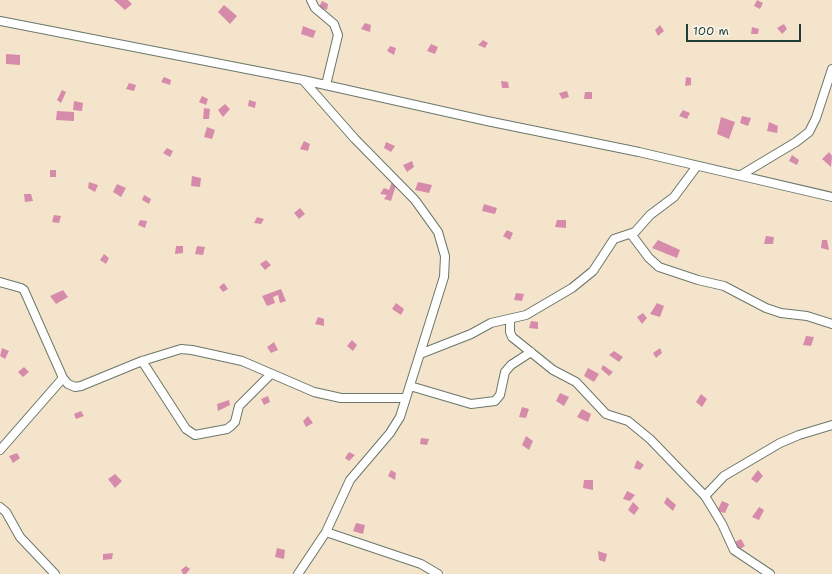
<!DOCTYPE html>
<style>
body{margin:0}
#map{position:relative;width:832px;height:574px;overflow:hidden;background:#f5e4cc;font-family:"Shantell Sans",sans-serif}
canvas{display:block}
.scale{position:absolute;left:686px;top:24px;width:115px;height:18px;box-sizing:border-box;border:2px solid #1f3d34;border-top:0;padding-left:5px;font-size:12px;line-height:14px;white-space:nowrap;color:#1f3d34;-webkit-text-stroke:3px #fbf7ec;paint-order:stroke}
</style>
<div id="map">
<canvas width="832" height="574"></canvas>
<div class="scale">100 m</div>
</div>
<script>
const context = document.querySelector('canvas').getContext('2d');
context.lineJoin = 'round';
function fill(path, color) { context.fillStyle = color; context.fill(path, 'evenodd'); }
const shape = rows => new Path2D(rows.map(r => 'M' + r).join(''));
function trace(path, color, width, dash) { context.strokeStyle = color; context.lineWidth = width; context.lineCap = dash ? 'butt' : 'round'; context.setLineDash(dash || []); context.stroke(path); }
fill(shape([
 [114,0,128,0,132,4,125,10],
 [757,0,763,3,760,9,754,6],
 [322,1,328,4,327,10,319,7],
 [224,5,237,16,230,24,218,12],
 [365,23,371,25,370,32,361,29],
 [784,24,787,29,782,34,777,28],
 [660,25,664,31,658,36,655,30],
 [303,26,316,31,313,38,301,34],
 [752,27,759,29,758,34,751,34],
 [483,40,488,43,485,48,478,45],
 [431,44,438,47,435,54,427,51],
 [390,46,396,48,394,55,387,51],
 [6,54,20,55,20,65,6,64],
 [164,77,171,80,170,85,161,82],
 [686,77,691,78,691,85,685,86],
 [501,81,508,82,509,88,502,88],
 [129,83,136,85,134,91,126,89],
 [62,90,66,92,61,103,57,100],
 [567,91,569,97,562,99,559,93],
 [585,92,592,92,592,99,584,99],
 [202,96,208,99,206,105,199,102],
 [249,100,256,102,255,108,248,106],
 [74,101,83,103,82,111,73,110],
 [225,104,230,109,223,117,218,110],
 [204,108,210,109,209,119,203,119],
 [683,110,690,113,687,119,679,116],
 [57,111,74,112,74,121,56,120],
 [742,116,751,118,748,126,740,123],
 [721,117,735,122,729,139,717,134],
 [769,122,778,126,777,133,767,131],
 [207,127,215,130,212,139,204,137],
 [304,141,310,144,308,151,300,149],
 [386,142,395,146,391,152,384,148],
 [167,148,173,151,170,157,163,153],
 [829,152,832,156,831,167,822,159],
 [792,155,799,160,797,165,789,161],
 [412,161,414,167,407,172,403,165],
 [50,170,56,170,56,177,50,177],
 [192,176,201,178,200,187,191,186],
 [89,182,98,185,95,192,88,188],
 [392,182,397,182,391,201,384,199,387,195,380,194,384,188,389,190],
 [418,182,432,185,429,193,415,190],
 [117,184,126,188,121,197,113,192],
 [24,194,31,194,33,201,25,202],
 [144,195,151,199,149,204,142,200],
 [484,204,497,208,495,214,482,211],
 [300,208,305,214,299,219,294,213],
 [54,215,61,216,59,223,52,222],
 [257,217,264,219,261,224,254,223],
 [140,220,147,221,145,228,138,225],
 [557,220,566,220,566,228,555,227],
 [507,230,513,233,510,240,503,236],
 [766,236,774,237,773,244,764,244],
 [658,240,680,250,677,258,652,248],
 [822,240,827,240,829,250,821,248],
 [176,246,183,246,183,253,175,254],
 [197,246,205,247,203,255,195,254],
 [104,254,109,258,106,264,100,260],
 [266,260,271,265,265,270,260,264],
 [224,283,228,289,223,292,219,287],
 [281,289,286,301,280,303,278,295,273,297,275,303,267,306,262,296],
 [63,290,68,297,56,304,50,296],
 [516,293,524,294,522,301,514,300],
 [396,303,404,309,401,315,392,309],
 [657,303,664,306,660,317,650,314],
 [643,313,647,318,642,324,637,317],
 [318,317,324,319,324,326,315,324],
 [531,321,538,322,538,329,529,328],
 [806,336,814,337,811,346,803,345],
 [352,340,357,345,353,351,347,346],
 [274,342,278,350,271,353,267,347],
 [2,348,9,351,5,359,0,356],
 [660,348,662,353,656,358,653,353],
 [614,351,623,357,619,362,609,355],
 [603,365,613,372,609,376,601,369],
 [24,367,29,372,23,377,18,372],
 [588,368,599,374,594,382,584,376],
 [560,393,569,397,564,406,556,401],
 [701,394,707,399,702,407,696,402],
 [268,396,270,402,264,405,261,399],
 [229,400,230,405,218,411,217,404],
 [522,407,529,409,526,418,519,417],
 [582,409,591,414,588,422,577,417],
 [81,411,84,416,76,419,74,414],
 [308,416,313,423,306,427,303,421],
 [526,436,533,441,529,450,522,445],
 [421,438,429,439,427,445,420,444],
 [349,452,355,455,349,461,345,458],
 [17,453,20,458,13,463,9,456],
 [637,460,644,465,640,470,634,468],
 [391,470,396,473,395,480,388,476],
 [758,470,763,476,757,483,751,479],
 [115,474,122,481,115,488,108,479],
 [584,480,593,480,593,490,583,488],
 [627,491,635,495,630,501,623,499],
 [667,497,676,505,673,511,664,503],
 [722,501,729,504,725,513,717,511],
 [633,502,639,508,634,515,628,510],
 [759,507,764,510,759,520,752,517],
 [356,523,365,525,363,534,353,531],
 [741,539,745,546,737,551,733,543],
 [277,548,285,550,284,559,275,557],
 [598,551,607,554,605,562,599,560],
 [113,553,112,559,103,560,103,554],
 [186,566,190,569,186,574,183,574,181,570]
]), '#d68baa');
const minor = shape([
 [311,0,315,8,334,24,338,35,326,85],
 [0,21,303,80,487,121,639,152,832,197],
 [741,175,796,142,809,132,816,118,832,69],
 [631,234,649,258,659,267,698,280,724,286,766,308,781,313,807,316,832,324],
 [0,282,21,288,24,290,63,378,68,384,75,387,81,386,142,361,181,349,192,350,242,361,314,392,341,398,406,398],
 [510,319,510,332,512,337,553,370,576,382,606,414,628,421,650,439,705,496,722,524,734,550,770,574],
 [420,354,471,334,491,323,526,315,572,288,593,271,614,239,635,232,650,215,674,197,697,166],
 [142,361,186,429,195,435,227,429,231,426,235,422,239,406,271,374],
 [410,386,471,404,495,401,500,395,505,372,511,365,531,352],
 [0,450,63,378],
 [705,496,724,476,780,443,799,435,832,425],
 [0,507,6,512,20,537,55,574],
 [326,532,421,564,438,574],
 [298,574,326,532,350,480,390,433,400,417,444,277,445,256,438,232,415,200,355,139,303,80]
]);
trace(minor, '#6a7769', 10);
trace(minor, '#fff', 8);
</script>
